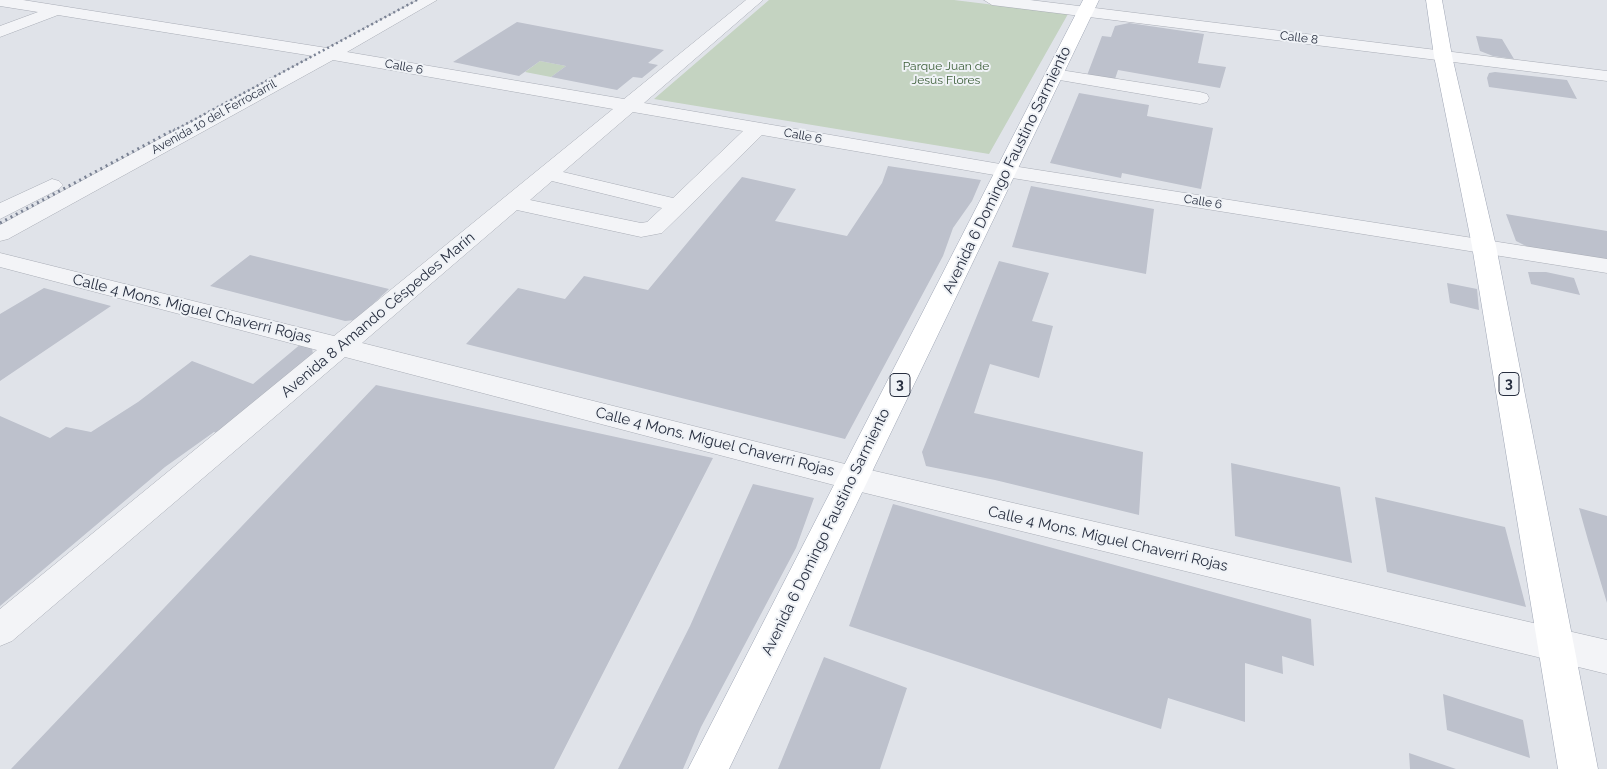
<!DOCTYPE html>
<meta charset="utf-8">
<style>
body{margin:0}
canvas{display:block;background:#e0e3e9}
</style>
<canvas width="1607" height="769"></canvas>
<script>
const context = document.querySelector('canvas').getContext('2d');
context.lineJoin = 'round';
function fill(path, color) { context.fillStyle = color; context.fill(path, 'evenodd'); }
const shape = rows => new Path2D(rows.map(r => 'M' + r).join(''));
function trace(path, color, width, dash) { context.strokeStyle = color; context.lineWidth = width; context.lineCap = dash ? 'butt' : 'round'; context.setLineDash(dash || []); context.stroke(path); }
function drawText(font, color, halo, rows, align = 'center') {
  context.font = font + ' Raleway,sans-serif'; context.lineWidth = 4; context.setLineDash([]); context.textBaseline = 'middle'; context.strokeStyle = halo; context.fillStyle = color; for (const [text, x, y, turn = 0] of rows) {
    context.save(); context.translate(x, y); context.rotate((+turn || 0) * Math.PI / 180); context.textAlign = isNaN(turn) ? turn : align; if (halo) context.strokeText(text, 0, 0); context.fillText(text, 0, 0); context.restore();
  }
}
fill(shape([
 [769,0,954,0,1068,14,989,154,654,99],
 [540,61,566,66,551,77,525,72]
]), '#c4d3c1');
fill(shape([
 [517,22,664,50,648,63,658,65,642,78,633,77,617,90,551,77,566,66,540,61,519,76,453,62],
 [1129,23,1204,34,1198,63,1226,67,1220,88,1118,70,1114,82,1086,78,1102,36,1111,37,1115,26],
 [1476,36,1502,39,1514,59,1493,56,1480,51],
 [1495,72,1567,80,1577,99,1489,87,1487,78,1489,73],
 [1079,93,1149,105,1147,116,1213,128,1201,189,1122,173,1121,178,1050,163],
 [888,166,981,180,972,201,953,228,943,256,845,439,466,344,518,288,565,299,584,276,648,290,742,177,796,189,775,221,847,236,882,183],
 [1031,186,1154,209,1146,274,1012,247],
 [1506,214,1607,231,1607,264,1536,251,1516,241],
 [250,255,389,289,356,320,345,321,210,286],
 [999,261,1049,273,1032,321,1053,326,1039,378,990,364,974,413,1143,452,1139,515,995,480,926,466,922,452],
 [1528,272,1546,272,1574,278,1580,295,1531,284],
 [1447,283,1477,289,1479,310,1450,303],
 [44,288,111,306,0,381,0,314],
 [302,343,312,347,313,355,220,434,214,432,165,467,0,606,0,416,50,438,66,427,91,432,138,402,192,361,253,384],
 [376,385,713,458,554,769,11,769],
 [1231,463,1340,487,1352,563,1235,536],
 [753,484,814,498,796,548,701,727,683,769,618,769,690,626],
 [1375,497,1505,527,1526,607,1387,572],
 [893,504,1311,619,1314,666,1282,656,1283,674,1245,663,1245,722,1168,698,1161,729,849,626],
 [1579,508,1607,516,1607,603,1588,540],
 [824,657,907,688,880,769,778,769],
 [1443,694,1523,720,1530,758,1447,730],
 [1409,753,1456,769,1410,769]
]), '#bdc1cc');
const minor = shape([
 [0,0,23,0,327,48,418,0,437,0,347,52,624,99,746,0,763,0,644,103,1006,165,1607,259,1607,273,1006,177,762,135,662,233,641,237,517,210,362,343,853,466,1607,640,1607,674,853,490,345,357,12,641,0,646,0,609,317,350,0,267,0,253,334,336,613,109,333,60,8,239,0,241,0,225,313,56,58,15,0,37,0,26,38,12,0,6,0,0],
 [633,112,743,131,673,198,563,172,633,112],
 [552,181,662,208,647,222,641,223,530,200,552,181],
 [984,0,1030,0,1607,71,1607,81,992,5,984,0],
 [1054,69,1200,92,1207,94,1209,98,1207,102,1200,104,1048,78,1045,74,1048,70,1054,69],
 [52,179,59,181,63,185,59,189,0,219,0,203,52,179]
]);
const major = shape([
 [1083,0,1099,0,729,769,688,769,1083,0],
 [1426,0,1442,0,1452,56,1496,246,1598,769,1558,769,1472,246,1434,56,1426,0]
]);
trace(minor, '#a9adb6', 1);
trace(major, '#9fa6b5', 1);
fill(minor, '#f3f4f7');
fill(major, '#fff');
trace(shape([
 [173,131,417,0]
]), '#798193', 2.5, [2, 3]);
trace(shape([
 [0,223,175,129]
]), '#798193', 3, [2, 4]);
drawText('12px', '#282f40', '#eff2f6', [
 ["Calle 8",1299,38,7],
 ["Calle 6",404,67,10],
 ["Avenida 10 del Ferrocarril",214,117,-29],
 ["Calle 6",803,136,10],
 ["Calle 6",1203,202,9]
]);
drawText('12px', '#3a5c36', '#eff2f6', [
 ["Parque Juan de",946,66],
 ["Jesús Flores",946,80]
]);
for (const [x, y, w] of [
 [1509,384,20],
 [900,385,20]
]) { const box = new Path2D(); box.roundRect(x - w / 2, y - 11.5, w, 23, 4); context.fillStyle = '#eff2f6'; context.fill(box); trace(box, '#282f40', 1); }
drawText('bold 14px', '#282f40', null, [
 ["3",1509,384],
 ["3",900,385]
]);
drawText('15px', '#282f40', '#eff2f6', [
 ["Avenida 6 Domingo Faustino Sarmiento",1007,170,-64],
 ["Calle 4 Mons. Miguel Chaverri Rojas",192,309,14],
 ["Avenida 8 Amando Céspedes Marín",378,315,-40],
 ["Calle 4 Mons. Miguel Chaverri Rojas",715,442,14],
 ["Avenida 6 Domingo Faustino Sarmiento",826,532,-64],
 ["Calle 4 Mons. Miguel Chaverri Rojas",1108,539,13]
]);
</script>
